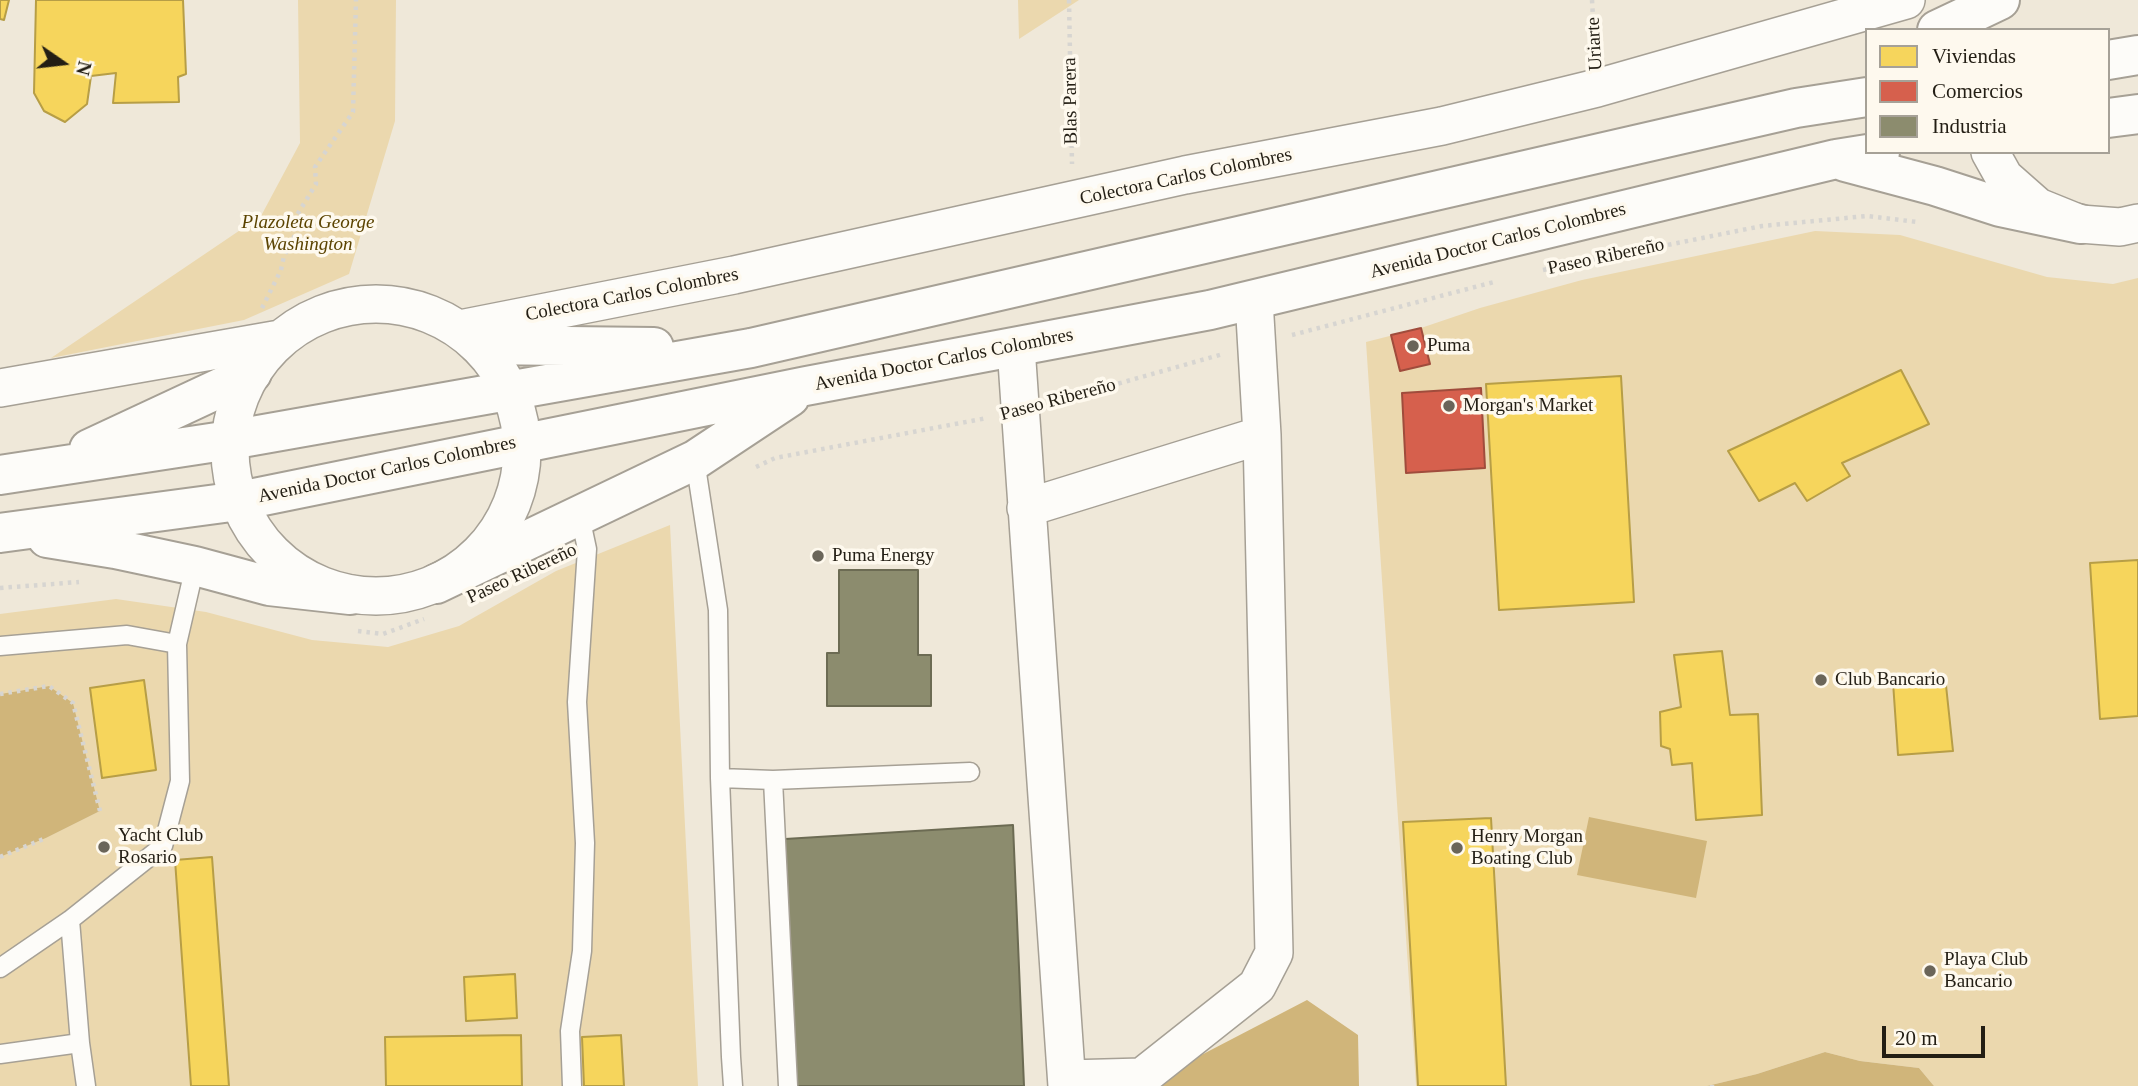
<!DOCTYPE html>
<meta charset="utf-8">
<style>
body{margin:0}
#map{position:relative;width:2138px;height:1086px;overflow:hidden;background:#efe8d9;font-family:Georgia,serif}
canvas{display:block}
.legend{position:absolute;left:1865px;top:28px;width:245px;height:126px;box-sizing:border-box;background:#fef9ee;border:2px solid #a6a197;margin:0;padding:9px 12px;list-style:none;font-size:21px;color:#231e14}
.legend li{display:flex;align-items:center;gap:14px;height:35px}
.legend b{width:35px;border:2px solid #a6a197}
.north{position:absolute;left:28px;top:28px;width:70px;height:70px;-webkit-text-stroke:5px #fef9ee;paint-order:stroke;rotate:104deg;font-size:19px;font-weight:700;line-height:28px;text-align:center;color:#231e14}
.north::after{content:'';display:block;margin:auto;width:24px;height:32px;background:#231e14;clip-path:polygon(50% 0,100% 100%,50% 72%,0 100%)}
.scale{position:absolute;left:1882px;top:1026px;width:103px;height:32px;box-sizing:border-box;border:4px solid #231e14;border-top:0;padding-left:9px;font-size:21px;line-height:24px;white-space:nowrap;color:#231e14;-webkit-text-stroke:5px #fef9ee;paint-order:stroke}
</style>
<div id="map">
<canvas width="2138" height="1086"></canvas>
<ul class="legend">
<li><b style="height:19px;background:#f6d55c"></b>Viviendas</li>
<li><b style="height:19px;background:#d6604d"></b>Comercios</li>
<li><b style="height:19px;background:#8c8c6e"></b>Industria</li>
</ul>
<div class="north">N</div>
<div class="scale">20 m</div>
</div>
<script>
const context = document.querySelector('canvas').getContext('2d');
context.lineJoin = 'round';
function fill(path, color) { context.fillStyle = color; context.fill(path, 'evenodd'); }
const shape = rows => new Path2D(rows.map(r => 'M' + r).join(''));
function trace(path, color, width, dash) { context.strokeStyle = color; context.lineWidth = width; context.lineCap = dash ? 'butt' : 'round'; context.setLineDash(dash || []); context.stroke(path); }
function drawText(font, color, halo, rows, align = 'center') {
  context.font = font + ' Georgia,serif'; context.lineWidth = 7; context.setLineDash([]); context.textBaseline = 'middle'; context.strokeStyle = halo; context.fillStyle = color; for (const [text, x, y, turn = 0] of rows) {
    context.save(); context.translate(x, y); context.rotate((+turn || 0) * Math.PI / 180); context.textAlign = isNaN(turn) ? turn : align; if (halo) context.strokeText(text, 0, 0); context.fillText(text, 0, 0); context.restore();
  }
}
fill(shape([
 [298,0,396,0,395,121,349,274,244,320,51,358,261,216,300,143],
 [1018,0,1079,0,1019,39],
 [1815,231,1900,235,2047,277,2113,284,2138,278,2138,1086,1934,1086,1919,1068,1860,1061,1825,1052,1757,1074,1707,1086,1416,1086,1366,342,1421,328,1480,308,1582,280],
 [670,525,698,1086,0,1086,0,857,46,838,100,811,73,703,49,686,0,694,0,614,116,599,206,612,312,640,388,647,459,626,556,571]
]), '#ebd8ae');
fill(shape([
 [49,686,73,703,100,811,46,838,0,857,0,694],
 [1589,817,1707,841,1696,898,1577,875],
 [1307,1000,1358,1035,1359,1086,1137,1086,1159,1077],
 [1825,1052,1860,1061,1919,1068,1934,1086,1707,1086,1757,1074]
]), '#d0b57a');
const homes = shape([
 [0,0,9,0,4,20,0,19,0,0],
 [36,0,183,0,186,74,178,77,179,102,113,103,116,73,91,76,87,104,65,122,44,111,34,93,36,0],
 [1901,370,1929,424,1842,463,1850,476,1807,501,1795,483,1759,501,1728,451,1901,370],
 [1621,376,1634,602,1499,610,1486,384,1621,376],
 [2138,560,2138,716,2100,719,2090,563,2138,560],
 [1722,651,1730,715,1758,714,1762,815,1696,820,1692,763,1672,765,1670,749,1661,746,1660,712,1681,707,1674,655,1722,651],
 [1945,676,1953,751,1898,755,1893,682,1945,676],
 [144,680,156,770,102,778,90,688,144,680],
 [1491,818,1506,1086,1418,1086,1403,822,1491,818],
 [212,857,229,1086,191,1086,175,860,212,857],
 [515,974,517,1018,466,1021,464,977,515,974],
 [521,1035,522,1086,386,1086,385,1037,521,1035],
 [621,1035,624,1086,584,1086,582,1037,621,1035]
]);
fill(homes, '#f6d55c');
trace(homes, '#b79e46', 2);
const shops = shape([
 [1421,328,1430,364,1400,371,1391,335,1421,328],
 [1481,388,1485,468,1406,473,1402,393,1481,388]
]);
fill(shops, '#d6604d');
trace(shops, '#a04c3c', 2);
const industry = shape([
 [839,570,918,570,918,655,931,655,931,706,827,706,827,653,839,653,839,570],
 [1013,825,1024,1086,794,1086,785,839,1013,825]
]);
fill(industry, '#8c8c6e');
trace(industry, '#6c6b53', 2);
const service = shape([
 [695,460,718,610,720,778,731,1057,733,1086],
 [0,646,127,635,177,644],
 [720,778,773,780,970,772],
 [773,780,788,1086],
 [70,920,80,1043,86,1086],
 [0,968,70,920,163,846,180,781,177,644,195,566],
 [0,1054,80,1043],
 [572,1086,570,1031,582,951,585,843,577,702,587,549,580,516]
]);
const minor = shape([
 [1990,152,2004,177,2038,207,2080,224,2120,227,2138,223],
 '230 450a146 146 0 1 1 292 0a146 146 0 1 1-292 0Z',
 [460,329,734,275,1185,175,1442,126,1597,88,1906,0],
 [1016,347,1067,1086],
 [0,388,280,339],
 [1026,508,1262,435],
 [1067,1079,1142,1077,1257,986,1274,953,1262,435,1254,300]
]);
const secondary = shape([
 [1937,30,2000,0],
 [2108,60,2138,55],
 [2108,118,2138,114],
 [1845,162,1935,186,2000,207,2080,224],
 [479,345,654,347],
 [89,449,252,373],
 [0,475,230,440,751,348,1796,108,1867,97],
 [0,533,239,501,806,386,1210,310,1836,159,1880,152],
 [47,538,115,549,195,566,269,586,350,595],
 [436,584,695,460,790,397]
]);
trace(service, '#a6a095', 21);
trace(minor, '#a6a095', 40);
trace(secondary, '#a6a095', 42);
trace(shape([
 [1069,0,1072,164],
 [1592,0,1595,52],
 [1543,270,1762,226,1867,216,1917,222],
 [262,308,281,270,284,256,296,233,297,215,316,184,315,167,353,112,356,0],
 [1292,335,1494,282],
 [1053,402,1223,354],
 [756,467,775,458,987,418],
 [0,588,79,582],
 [358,631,383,634,424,619],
 [0,694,49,686,73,703,100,811],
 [0,857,46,838],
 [1712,1085,1712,1086]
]), '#d7d5d1', 4.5, [3.5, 5]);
trace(service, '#fdfcf9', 18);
trace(minor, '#fdfcf9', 37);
trace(secondary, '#fdfcf9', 38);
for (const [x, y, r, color] of [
 [1413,346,7,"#6a6559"],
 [1449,406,7,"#6a6559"],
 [818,556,7,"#6a6559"],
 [1821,680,7,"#6a6559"],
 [104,847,7,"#6a6559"],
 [1457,848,7,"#6a6559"],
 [1930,971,7,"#6a6559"]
]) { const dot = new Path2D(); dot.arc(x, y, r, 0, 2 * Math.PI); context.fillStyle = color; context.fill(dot); trace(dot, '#fef9ee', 2.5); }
drawText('19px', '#231e14', '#fef9ee', [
 ["Uriarte",1595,44,-93],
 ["Blas Parera",1071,101,-91],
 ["Colectora Carlos Colombres",1186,177,-12],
 ["Avenida Doctor Carlos Colombres",1498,241,-14],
 ["Paseo Ribereño",1606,257,-12],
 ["Colectora Carlos Colombres",632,295,-11],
 ["Avenida Doctor Carlos Colombres",944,360,-11],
 ["Paseo Ribereño",1058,400,-15],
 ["Avenida Doctor Carlos Colombres",387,470,-12],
 ["Paseo Ribereño",522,574,-25]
]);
drawText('italic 19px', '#5b4300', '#fef9ee', [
 ["Plazoleta George",308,223],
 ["Washington",308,245]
]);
drawText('19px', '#231e14', '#fef9ee', [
 ["Puma",1427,346],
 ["Morgan's Market",1463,406],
 ["Puma Energy",832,556],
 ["Club Bancario",1835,680],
 ["Yacht Club",118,836],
 ["Rosario",118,858],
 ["Henry Morgan",1471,837],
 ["Boating Club",1471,859],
 ["Playa Club",1944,960],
 ["Bancario",1944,982]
], 'left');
</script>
